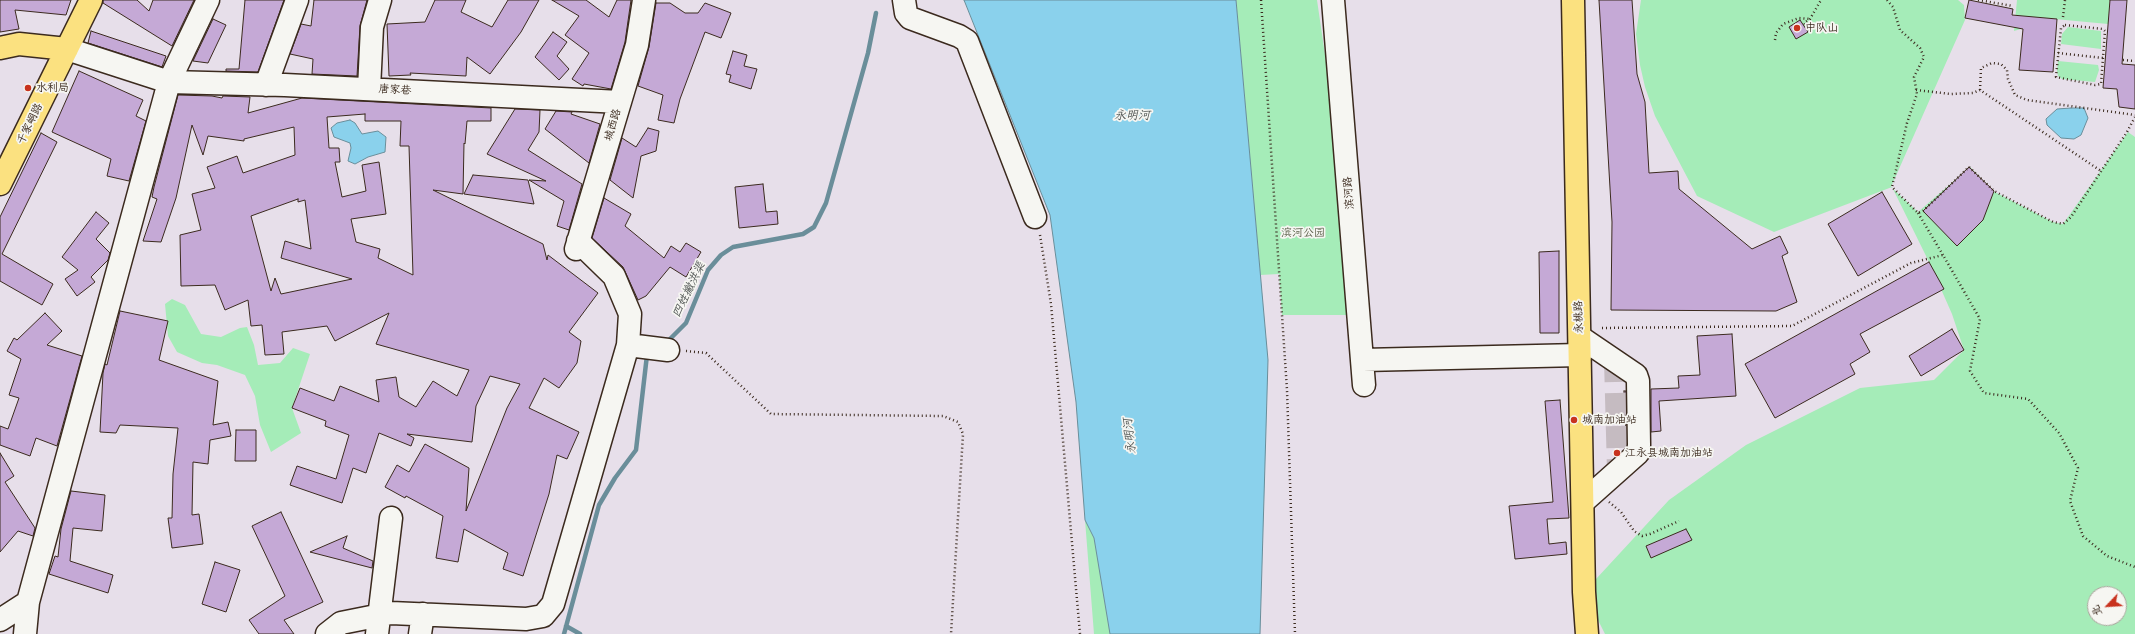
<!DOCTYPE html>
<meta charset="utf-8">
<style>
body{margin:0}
#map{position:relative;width:2135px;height:634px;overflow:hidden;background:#e7dfea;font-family:"Shantell Sans","LXGW WenKai TC",sans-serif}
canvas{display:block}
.north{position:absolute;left:2087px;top:586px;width:40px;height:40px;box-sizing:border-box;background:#f6f6f2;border:1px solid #aba49d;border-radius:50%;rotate:245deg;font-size:11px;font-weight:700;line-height:16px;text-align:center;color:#3b2a1e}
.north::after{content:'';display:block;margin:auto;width:14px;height:18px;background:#c8321e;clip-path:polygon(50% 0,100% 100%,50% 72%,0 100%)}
</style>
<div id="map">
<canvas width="2135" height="634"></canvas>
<div class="north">北</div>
</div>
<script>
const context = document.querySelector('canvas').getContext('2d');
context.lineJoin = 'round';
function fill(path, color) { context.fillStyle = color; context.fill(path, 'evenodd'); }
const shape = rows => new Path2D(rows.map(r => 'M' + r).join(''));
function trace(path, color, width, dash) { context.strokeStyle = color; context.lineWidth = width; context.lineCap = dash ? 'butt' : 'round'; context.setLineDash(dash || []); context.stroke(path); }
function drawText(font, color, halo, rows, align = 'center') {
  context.font = font + ' "Shantell Sans","LXGW WenKai TC",sans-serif'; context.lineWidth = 3.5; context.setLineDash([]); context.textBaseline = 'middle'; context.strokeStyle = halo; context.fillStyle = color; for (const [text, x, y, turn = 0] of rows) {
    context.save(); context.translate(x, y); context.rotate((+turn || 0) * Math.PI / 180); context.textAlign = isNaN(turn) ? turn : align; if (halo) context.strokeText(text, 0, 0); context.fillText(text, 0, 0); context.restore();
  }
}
fill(shape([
 [1236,0,1317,0,1354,254,1359,315,1282,315,1279,274,1260,275],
 [1641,0,1958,0,1964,5,1965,20,1891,187,1918,212,1970,167,1993,191,2053,222,2063,224,2128,132,2135,137,2135,634,1605,634,1584,592,1669,500,1746,445,1860,388,1934,380,1964,350,1952,314,1929,262,1892,187,1774,232,1697,196,1655,116,1645,87,1640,65,1636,34],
 [2095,594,2119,594,2119,618,2095,618],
 [2017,0,2110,0,2108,24,2033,17,2024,28,2014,31],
 [2068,27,2101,31,2101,49,2061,44,2062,34],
 [2058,61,2098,65,2099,70,2095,82,2062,79,2058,76,2057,71],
 [172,299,185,305,201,334,221,337,240,328,247,327,254,345,258,365,280,363,293,348,310,354,292,408,301,433,271,452,260,425,255,396,245,375,217,365,202,363,177,352,168,336,165,304],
 [1085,520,1094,538,1110,634,1094,634]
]), '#a5ecb8');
const water = shape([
 [964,0,1236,0,1268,360,1260,634,1110,634,1094,538,1085,520,1076,402,1050,215,964,0],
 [2071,108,2084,108,2088,118,2081,135,2074,139,2061,138,2047,125,2046,119,2057,109,2071,108],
 [350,120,355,123,362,134,378,131,386,137,385,152,368,157,355,164,348,161,351,148,350,143,334,137,331,128,337,123,350,120]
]);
fill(water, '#8ad1ec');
trace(water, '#6a8e9a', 1);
trace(shape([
 [666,343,686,323,708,270,721,255,733,247,803,234,814,227,826,203,868,53,876,13],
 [566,626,580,634],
 [564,634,599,505,615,478,636,450,647,355,649,354]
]), '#6a8e9a', 4.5);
const building = shape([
 [0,0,71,0,66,15,15,10,19,29,0,32,0,0],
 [103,0,137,0,149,11,153,0,194,0,172,46,103,3,103,0],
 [245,0,284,0,258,72,226,71,226,69,239,69,245,0],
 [314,0,367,0,360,26,357,76,312,74,313,59,290,54,301,24,311,26,314,0],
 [435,0,466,0,461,12,492,27,508,0,539,0,521,32,490,74,467,57,466,76,410,73,411,75,389,76,387,24,425,22,435,0],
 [552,0,586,0,609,17,617,0,631,0,625,42,611,89,584,84,583,86,572,79,589,53,565,35,579,16,552,0],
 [1599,0,1632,0,1637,74,1645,102,1649,173,1678,171,1679,189,1752,249,1780,236,1788,253,1782,256,1797,302,1776,311,1611,310,1612,222,1599,0],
 [1969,0,2013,9,2012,15,2057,19,2053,72,2019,70,2023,29,1965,18,1969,0],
 [2110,0,2127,0,2122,64,2135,65,2135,109,2119,107,2117,89,2103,88,2110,0],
 [656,3,670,3,685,13,698,13,705,3,731,13,721,38,705,32,680,99,674,123,658,120,663,95,638,86,649,47,656,3],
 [213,19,226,25,208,63,193,61,213,19],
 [1800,20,1808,32,1796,39,1789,27,1800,20],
 [91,31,166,56,162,67,88,43,91,31],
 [553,32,567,42,557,56,569,69,559,80,535,57,553,32],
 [733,51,747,55,744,66,757,69,751,89,729,82,731,75,726,74,733,51],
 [79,71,143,100,136,116,146,121,129,181,107,176,111,159,52,132,79,71],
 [178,95,212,96,222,98,223,96,250,97,248,113,302,98,491,108,491,121,467,121,465,144,464,143,463,194,433,190,543,244,547,260,548,255,598,293,569,332,581,341,577,363,559,388,544,378,529,408,579,432,567,459,557,455,549,494,523,576,503,569,508,553,464,529,458,562,436,558,443,516,406,496,405,498,385,487,397,465,409,472,425,444,469,468,466,511,507,408,520,384,490,376,476,406,472,442,407,434,414,438,411,446,379,433,366,473,353,468,342,503,290,485,297,466,336,479,349,435,325,426,326,421,292,408,300,388,334,401,340,386,379,402,376,380,396,377,399,397,416,407,433,381,457,396,469,370,376,344,389,313,335,341,327,326,282,332,284,354,265,355,262,325,251,326,248,300,225,310,215,285,181,286,180,235,201,230,192,194,215,188,207,167,237,156,243,173,295,155,294,127,244,139,244,141,208,136,203,155,192,125,176,198,161,242,143,241,157,199,152,197,154,187,178,95],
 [365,114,365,121,401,121,400,146,409,146,413,275,378,258,380,249,356,242,351,219,386,214,379,162,362,165,366,191,342,197,335,162,340,162,339,148,329,148,327,117,365,114],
 [298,199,298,202,305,200,311,249,285,241,281,258,352,279,281,294,275,278,271,291,251,216,298,199],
 [515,109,540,110,539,132,528,150,582,184,569,230,557,226,564,201,529,180,546,181,487,154,515,109],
 [556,111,572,112,571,114,600,124,589,163,545,129,556,111],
 [648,128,659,131,656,151,641,156,633,198,610,180,622,138,636,147,648,128],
 [41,133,57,142,2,254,53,284,42,305,0,281,0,217,41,133],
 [1969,167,1994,191,1983,220,1957,246,1923,211,1969,167],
 [473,175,528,180,534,204,464,194,473,175],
 [763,184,766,212,777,211,778,224,739,228,735,187,763,184],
 [1882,192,1912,244,1858,276,1828,224,1882,192],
 [604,198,631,214,625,226,664,258,671,246,680,252,686,243,701,252,686,277,670,267,646,296,638,300,623,267,592,238,604,198],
 [96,212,109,223,96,239,110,253,108,260,91,277,95,282,77,296,65,279,78,270,62,257,96,212],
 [1559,251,1559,333,1540,333,1539,252,1559,251],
 [1929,262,1944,289,1860,334,1870,352,1850,364,1855,374,1775,418,1745,364,1929,262],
 [120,311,168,321,159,360,218,381,213,425,228,422,231,436,210,440,208,464,193,462,192,515,199,514,203,544,172,548,168,518,172,518,173,474,178,428,120,425,116,433,100,432,103,373,105,364,107,365,120,311],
 [45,313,62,331,47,345,82,356,57,446,36,438,30,456,0,445,0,426,8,429,19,398,9,395,21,359,7,351,14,338,17,340,45,313],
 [1952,329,1964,350,1921,376,1909,356,1952,329],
 [1732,334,1736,396,1659,401,1661,431,1651,432,1651,389,1679,388,1678,376,1700,375,1697,336,1732,334],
 [1624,391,1626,391,1626,433,1624,391],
 [1560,400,1569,518,1547,519,1549,544,1566,542,1567,554,1515,559,1509,506,1553,502,1545,401,1560,400],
 [236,430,256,430,256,461,235,461,236,430],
 [0,453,14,476,5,482,35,528,33,536,18,531,0,552,0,453],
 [71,491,105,495,102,531,73,528,70,561,113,575,108,593,49,574,55,556,58,557,61,529,71,491],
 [281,512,323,602,284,620,294,634,259,634,249,620,285,596,252,526,281,512],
 [1686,529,1692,540,1651,558,1646,546,1686,529],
 [347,536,343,548,373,561,372,568,310,552,347,536],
 [215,562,240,570,226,612,202,604,215,562]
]);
fill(building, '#c5a9d6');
trace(building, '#3b2a1e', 1);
trace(shape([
 [1615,360,1618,471]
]), '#c5bbc1', 22, [22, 11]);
const minor = shape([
 [208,0,169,82,285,85,620,102],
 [904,0,906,13,910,18,959,36,967,41,1035,217],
 [1333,0,1364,385],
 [266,85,297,0],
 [369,89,372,27,380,0],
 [576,249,637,45,644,0],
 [1580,337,1636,375,1638,381,1639,445,1638,453,1583,502],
 [628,345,668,350],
 [1363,360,1580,355],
 [0,620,28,602,169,82,67,49],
 [25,634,28,602],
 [327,634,341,623,391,613,526,619,543,616,553,604,628,345,630,314,614,276,578,241],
 [377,634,391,518],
 [420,634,423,614]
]);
const major = shape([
 [1573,0,1584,592,1587,634],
 [0,48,19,44,67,49],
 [0,184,91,0]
]);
trace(minor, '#3b2a1e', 25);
trace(major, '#3b2a1e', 25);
trace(shape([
 [1261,0,1287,390,1295,634],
 [1887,0,1893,7,1900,30,1920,48,1924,57,1914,77,1917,94,1907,123,1892,187,1918,213,1923,211,1969,167,1994,191,2053,222,2063,224,2071,217,2127,132,2135,117],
 [1978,0,2013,6],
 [2063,17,2065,0],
 [2065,25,2103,29,2105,31,2101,84,2095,85,2056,77,2061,28,2065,25],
 [1809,31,1804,23,1810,19,1821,0],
 [1775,40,1776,33,1783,24,1799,18,1810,19],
 [2058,53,2103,58],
 [2123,60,2135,61],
 [1916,90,1951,94,1973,93,1980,90,2101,171],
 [1980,90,1981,68,1992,63,2001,64,2007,70,2008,79,2015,95,2027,100,2135,115],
 [1918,213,1943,255],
 [1040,235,1051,304,1080,634],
 [1602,328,1792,326,1911,263,1943,255,1980,319,1970,371,1984,393,2028,399,2059,433,2078,468,2070,501,2083,536,2107,556,2135,567],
 [686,351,706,353,771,414,943,416,958,422,963,434,951,634],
 [1609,502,1621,512,1634,531,1642,536,1650,534,1679,521]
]), '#3b2a1e', 2.5, [1, 3]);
trace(minor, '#f6f6f2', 22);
trace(major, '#fbe180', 22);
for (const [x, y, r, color] of [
 [1797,28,4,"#c8321e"],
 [28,88,4,"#c8321e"],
 [1574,420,4,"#c8321e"],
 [1617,453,4,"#c8321e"]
]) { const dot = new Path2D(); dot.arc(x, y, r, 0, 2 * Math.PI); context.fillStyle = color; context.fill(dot); trace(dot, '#f6f6f2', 1.5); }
drawText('11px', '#3b2a1e', '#f6f6f2', [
 ["中队山",1805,28],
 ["水利局",36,88],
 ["城南加油站",1582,420],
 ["江永县城南加油站",1625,453]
], 'left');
drawText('11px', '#3b2a1e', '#f6f6f2', [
 ["唐家巷",395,90,3],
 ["千家峒路",30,124,-64],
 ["城西路",613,125,-73],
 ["滨河路",1349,193,-95],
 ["永桃路",1579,317,-91]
]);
drawText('11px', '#565a44', '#f6f6f2', [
 ["滨河公园",1303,233]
]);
drawText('italic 12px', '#4f5452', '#f6f6f2', [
 ["永明河",1132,116],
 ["四姓撇洪渠",689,290,-64],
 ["永明河",1130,436,-97]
]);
</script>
